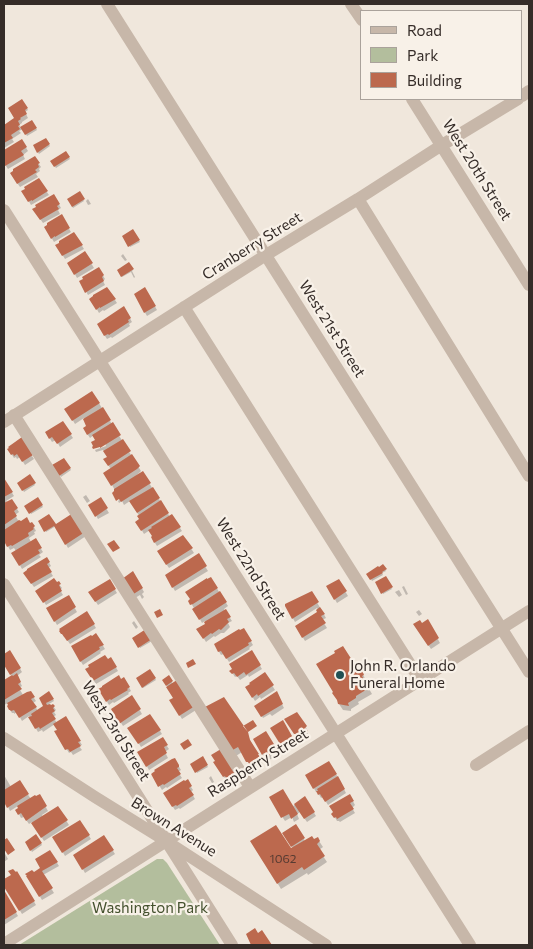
<!DOCTYPE html>
<style>
body{margin:0}
#map{position:relative;width:533px;height:949px;overflow:hidden;background:#f0e7dc;font-family:Commissioner,sans-serif}
canvas{display:block}
.frame{position:absolute;inset:0;border:5px solid #352c28;pointer-events:none}
.legend{position:absolute;left:360px;top:10px;width:162px;height:90px;box-sizing:border-box;background:#f8f1e8;border:1px solid #aaa29b;margin:0;padding:6px 9px;list-style:none;font-size:15px;color:#352c28}
.legend li{display:flex;align-items:center;gap:10px;height:25px}
.legend b{width:25px;border:1px solid #aaa29b}
</style>
<div id="map">
<canvas width="533" height="949"></canvas>
<div class="frame"></div>
<ul class="legend">
<li><b style="height:6px;background:#c7b7a9"></b>Road</li>
<li><b style="height:14px;background:#b3be9d"></b>Park</li>
<li><b style="height:14px;background:#bc694e"></b>Building</li>
</ul>
</div>
<script>
const context = document.querySelector('canvas').getContext('2d');
context.lineJoin = 'round';
function fill(path, color) { context.fillStyle = color; context.fill(path, 'evenodd'); }
const shape = rows => new Path2D(rows.map(r => 'M' + r).join(''));
function trace(path, color, width, dash) { context.strokeStyle = color; context.lineWidth = width; context.lineCap = dash ? 'butt' : 'round'; context.setLineDash(dash || []); context.stroke(path); }
function drawText(font, color, halo, rows, align = 'center') {
  context.font = font + ' Commissioner,sans-serif'; context.lineWidth = 4.5; context.setLineDash([]); context.textBaseline = 'middle'; context.strokeStyle = halo; context.fillStyle = color; for (const [text, x, y, turn = 0] of rows) {
    context.save(); context.translate(x, y); context.rotate((+turn || 0) * Math.PI / 180); context.textAlign = isNaN(turn) ? turn : align; if (halo) context.strokeText(text, 0, 0); context.fillText(text, 0, 0); context.restore();
  }
}
fill(shape([
 [157,859,163,859,167,863,220,945,19,945]
]), '#b3be9d');
fill(shape([
 [22,101,28,110,25,112,28,118,22,122,22,123,19,125,21,128,32,122,37,130,27,136,23,129,19,131,21,133,12,139,14,142,4,148,4,126,16,118],
 [45,139,50,146,39,154,34,146],
 [22,141,28,151,23,155,25,159,8,169,4,163,4,152],
 [66,152,70,159,56,168,51,161],
 [34,157,41,167,39,169,40,171,36,174,38,177,20,187,11,174],
 [38,180,49,195,31,205,23,191],
 [80,192,84,201,73,208,68,199],
 [54,196,61,208,58,210,60,214,43,223,34,210],
 [88,199,91,204,88,205,86,201],
 [61,216,71,232,54,242,45,227],
 [133,231,140,242,130,247,124,237],
 [74,233,84,249,65,259,57,246],
 [85,253,94,268,77,278,69,263],
 [123,254,127,260,125,261,121,256],
 [129,264,133,270,132,271,135,277,134,278,131,272,122,277,118,271],
 [99,269,105,279,103,281,105,285,88,295,81,282],
 [107,288,117,303,104,311,103,310,99,313,91,299],
 [145,289,157,310,147,316,135,295],
 [124,308,132,322,129,324,130,326,112,338,111,337,107,339,98,325],
 [92,392,141,471,136,476,143,473,170,517,172,516,182,531,157,546,152,538,154,537,150,530,144,534,137,522,141,519,130,501,124,505,122,501,119,503,118,501,124,496,116,492,105,473,112,471,105,460,108,458,103,450,96,452,95,450,106,446,105,443,97,440,94,435,90,438,86,432,88,426,84,418,75,424,66,409],
 [63,423,73,438,60,447,56,440,52,442,46,432],
 [21,439,34,459,25,465,20,457,17,459,16,457,14,458,9,450],
 [63,459,71,470,61,477,53,465],
 [30,476,35,485,24,492,19,483],
 [4,480,14,496,6,501,17,509,19,512,15,515,19,522,30,525,32,523,36,531,34,532,35,534,29,538,31,542,35,540,43,552,39,555,41,557,22,569,13,553,16,551,14,548,10,550,4,539,4,534,5,533,4,531],
 [86,495,90,501,87,503,83,497],
 [100,498,109,513,98,519,90,505],
 [37,499,43,507,31,514,26,506],
 [73,515,86,536,68,548,56,526,46,532,40,522,55,526],
 [183,536,194,553,169,568,158,552],
 [198,555,208,571,175,591,166,575],
 [47,559,51,566,48,568,53,576,34,587,25,574],
 [383,566,386,571,382,573,383,575,372,581,368,574],
 [133,573,144,592,142,594,144,597,142,599,140,595,135,598,123,580],
 [386,578,392,589,383,594,377,583],
 [211,579,228,606,224,609,232,621,228,623,230,627,224,633,221,633,215,637,214,636,206,642,198,629,207,624,205,621,202,623,190,601],
 [109,580,117,593,98,605,90,593],
 [339,581,348,596,337,603,328,587],
 [58,583,62,588,60,590,63,595,46,605,37,591],
 [404,586,408,594,406,595,402,587],
 [399,590,402,595,399,597,395,592],
 [311,592,326,618,322,620,327,628,305,641,296,626,319,612,317,608,295,622,286,606],
 [68,596,77,612,57,625,48,609],
 [419,610,422,614,419,616,416,612],
 [87,613,96,628,70,644,65,637,64,637,61,632],
 [134,621,138,627,136,629,132,623],
 [428,621,440,643,431,649,415,625,422,625],
 [244,630,253,645,249,648,250,649,229,662,224,654,221,655,215,645],
 [146,631,152,641,140,648,133,638],
 [96,635,105,649,100,652,101,653,83,665,72,647],
 [343,647,359,673,361,672,367,681,365,682,372,694,358,702,359,704,351,709,351,711,343,710,339,704,336,653],
 [251,651,262,669,249,677,248,675,240,680,237,676,235,677,231,671],
 [10,652,22,672,17,676,22,686,19,688,23,695,30,692,36,701,33,703,38,711,45,706,49,693,54,701,49,704,51,707,53,706,56,710,54,712,56,715,53,717,57,723,65,718,82,745,79,746,82,750,73,755,71,752,69,753,56,732,58,730,55,724,43,732,42,730,38,732,29,716,22,721,17,712,14,714,14,713,12,713,8,707,8,703,4,705,4,681,12,676,4,663,4,655],
 [111,659,118,671,96,684,87,670],
 [150,671,156,680,143,688,137,678],
 [265,674,275,690,261,699,260,697,255,701,247,688],
 [169,677,173,684,196,710,182,719,171,701,174,699,164,680],
 [124,679,131,691,128,693,129,694,114,703,113,702,109,705,100,690],
 [276,693,284,708,272,716,270,714,263,718,256,706],
 [132,697,142,714,123,726,112,709],
 [297,713,308,731,307,732,309,735,301,741,298,737,297,737,286,720],
 [208,714,246,734,249,733,247,734,263,765,254,771,252,767,251,767,242,752,236,756],
 [150,715,162,734,141,747,129,728],
 [282,722,293,740,292,741,294,745,286,749,284,746,283,747,271,729],
 [265,732,277,751,278,755,269,760,267,757,265,758,254,739],
 [162,739,169,749,165,752,168,758,149,770,139,752],
 [202,758,208,767,197,773,192,764],
 [175,760,181,770,178,772,182,778,167,788,166,787,162,790,152,774],
 [215,763,236,774,234,775,236,778,234,780,235,782,233,781,230,783,228,779,226,780],
 [336,774,346,793,328,805,323,797,321,798,317,791,316,792,307,776],
 [4,775,11,787,19,782,31,799,39,795,48,811,42,815,43,817,58,808,69,825,44,841,32,822,29,824,24,817,21,818,17,810,20,809,18,806,10,811,6,803,4,804],
 [211,776,214,782,212,783,209,778],
 [187,781,193,790,191,792,195,799,180,809,179,808,175,810,164,793],
 [350,796,355,805,352,808,355,813,340,822,339,821,337,821,333,814],
 [270,798,293,806,305,798,316,816,307,822,300,812,297,814,299,819,294,822,292,817,285,821],
 [80,821,91,839,65,856,54,837],
 [296,826,305,841,314,841,317,838,323,847,319,850,327,862,308,875,307,873,281,889,252,841,291,850,293,848,284,833],
 [36,836,42,845,32,852,27,843],
 [104,837,115,854,85,873,75,855],
 [4,852,8,859,4,862],
 [50,852,59,866,43,875,54,893,42,900,30,880,33,874,42,868],
 [17,873,36,905,22,914,4,884,4,881],
 [4,892,18,916,4,925]
]), '#0003');
fill(shape([
 [22,99,28,108,25,110,27,114,20,118,21,119,18,121,20,125,18,126,20,129,11,135,13,138,4,143,4,125,14,118,8,108],
 [32,120,37,128,25,135,20,127],
 [46,138,50,144,37,153,33,145],
 [22,139,27,147,21,151,24,155,5,166,4,165,4,150],
 [66,151,70,157,54,167,50,161],
 [35,156,40,163,38,164,39,167,35,170,37,172,17,184,10,173,13,171,13,169],
 [39,178,48,191,32,201,32,200,28,202,21,191,25,189,24,187],
 [80,191,85,199,72,207,67,199],
 [54,194,60,204,57,206,59,209,40,220,32,209,36,207,35,205],
 [62,214,70,228,55,237,55,236,51,239,44,227,47,225,47,223],
 [133,229,140,240,128,247,122,236],
 [74,232,83,245,62,256,55,245,59,243,59,241],
 [85,251,93,263,74,275,67,263],
 [129,262,134,269,121,277,117,270],
 [99,267,104,275,102,277,104,281,85,293,79,281,83,279,82,277],
 [107,287,116,299,100,308,100,307,96,310,89,299,93,296,93,295],
 [145,287,156,306,144,313,134,294],
 [124,306,131,318,128,320,129,322,109,335,108,334,104,336,97,324],
 [92,391,100,403,72,421,64,409],
 [103,407,111,420,87,435,83,428,86,426,83,419],
 [63,421,72,434,57,444,52,437,49,439,45,432],
 [113,422,121,435,100,448,100,447,93,449,92,447,93,446,91,442,95,440,92,435],
 [22,437,33,455,22,462,17,454,14,456,13,454,11,455,7,449,9,448,8,447],
 [123,439,131,451,108,466,103,459,107,457,103,451],
 [132,454,140,466,137,469,111,486,103,473],
 [64,458,71,468,59,476,52,465],
 [143,471,151,483,121,502,119,499,116,501,112,493,114,491,114,489],
 [30,474,36,483,22,491,17,483],
 [4,478,13,492,4,497],
 [153,487,160,498,137,513,129,501],
 [38,497,43,505,29,514,24,506],
 [101,497,108,508,95,517,88,505],
 [12,499,18,508,14,511,17,516,4,525,4,503],
 [161,500,169,513,141,531,135,522,139,519,137,516],
 [73,513,85,532,65,545,54,526,44,532,38,521,49,514,56,524],
 [172,514,181,527,154,543,151,537,152,536,148,530,152,528,151,527],
 [27,517,30,523,32,522,35,526,33,528,34,529,28,533,29,536,12,546,11,545,7,547,4,541,4,530,19,520,21,521],
 [183,535,193,548,166,565,157,551],
 [36,538,42,548,38,550,40,553,19,566,11,553],
 [114,540,120,548,113,552,107,544],
 [199,553,207,566,172,588,165,575],
 [47,557,50,562,47,564,52,572,31,584,23,573,27,570,27,569],
 [383,564,387,569,382,572,383,573,370,580,366,574,378,566,379,567],
 [133,571,143,588,132,595,122,579],
 [386,576,393,587,381,594,375,582],
 [211,577,218,588,193,604,190,605,188,601,190,599,185,592,207,578,207,579],
 [54,578,57,582,59,581,61,584,59,585,62,591,43,603,35,591],
 [110,579,116,589,95,602,88,592],
 [339,579,347,591,334,600,326,586],
 [220,591,227,602,199,620,192,609],
 [312,591,319,602,292,619,285,606,285,604],
 [69,595,76,607,54,622,46,608],
 [320,607,325,614,321,616,326,623,302,638,295,626,317,612,316,610],
 [160,609,163,615,157,618,154,612],
 [226,609,231,617,227,619,229,622,221,630,219,629,212,634,211,633,203,639,196,629,205,624,204,622],
 [87,611,95,624,67,641,62,634,61,634,59,631,60,630,59,629],
 [428,619,439,638,428,646,413,624,420,620,422,623],
 [244,628,252,641,248,643,249,645,226,659,221,651,218,652,214,644,239,629,240,630],
 [146,629,152,639,138,648,132,638],
 [96,633,104,645,99,647,100,649,80,662,71,646,91,635,92,636],
 [343,646,352,660,351,661,354,664,355,664,360,671,362,670,364,675,362,676,369,688,356,696,356,698,348,703,349,706,338,704,337,700,332,693,333,692,316,664,335,653,334,651],
 [10,650,21,668,10,675,4,665,4,654],
 [252,650,261,665,246,675,244,672,237,677,234,673,232,674,229,671,232,669,229,664],
 [105,655,108,659,111,657,117,667,93,681,85,669,89,667,88,665],
 [193,659,196,664,188,668,186,663],
 [150,669,156,678,142,688,136,678],
 [265,672,274,685,258,696,257,694,252,698,245,687,250,684,249,683],
 [17,673,21,682,18,684,22,689,4,700,4,680,12,675,13,676],
 [119,675,121,679,124,677,130,687,127,689,128,690,111,700,110,699,106,702,98,689,102,687,102,686],
 [169,675,173,681,166,686,162,680],
 [177,680,195,706,179,716,169,700,173,698,166,687],
 [31,691,35,697,31,699,37,707,19,718,14,710,11,711,10,710,9,710,7,706,8,705,7,703,27,692],
 [49,691,54,699,46,703,47,705,50,704,51,705,53,704,55,706,53,708,55,711,52,713,56,719,40,729,39,727,35,729,28,717,32,716,31,714,43,706,39,698],
 [277,691,283,704,261,717,254,706],
 [132,695,141,709,119,724,111,709],
 [224,697,248,732,250,740,259,754,258,754,261,759,250,765,248,762,246,762,238,747,231,751,203,708],
 [297,712,307,726,305,728,308,731,298,738,295,734,294,734,284,719],
 [150,714,161,730,138,744,127,728],
 [66,716,81,741,78,742,81,746,70,752,68,749,65,750,54,731,57,730,53,724],
 [253,720,257,726,248,732,243,726],
 [283,720,292,736,291,737,293,740,283,746,281,743,280,744,270,728],
 [266,731,277,749,275,749,276,751,266,757,264,753,262,755,253,739],
 [163,737,168,745,164,747,167,753,146,767,137,752],
 [188,739,192,745,184,750,180,744],
 [221,749,235,774,233,776,234,778,231,779,231,777,227,780,225,776,223,777,213,762,215,761,211,755],
 [203,756,208,765,195,773,190,764],
 [175,758,179,765,179,767,177,768,181,774,164,785,163,784,158,787,151,774,155,771,154,770,172,759],
 [329,761,337,774,313,789,305,775],
 [338,776,345,789,325,802,320,794,318,795,316,791,318,791,317,789],
 [188,779,192,786,189,788,194,795,177,806,176,805,172,807,163,793,184,780,185,781],
 [20,780,29,794,7,808,4,802,4,790],
 [283,789,298,814,291,819,289,814,281,818,269,797],
 [40,794,47,806,26,821,21,813,18,815,15,810,18,808,17,806,35,795,36,796],
 [350,794,354,801,350,803,354,809,337,819,336,817,334,818,331,814,333,812,329,806],
 [305,796,315,812,304,819,294,804],
 [58,806,68,820,41,838,31,823],
 [80,820,90,835,62,853,52,837],
 [296,824,305,838,291,847,282,833],
 [276,825,291,848,312,836,314,839,318,837,320,841,317,844,325,856,304,870,302,867,277,884,250,841],
 [36,834,42,843,30,851,25,842],
 [104,835,114,850,82,870,73,855],
 [7,838,15,850,8,855,4,849,4,840],
 [50,850,58,862,42,871,53,888,39,897,26,876,27,876,25,874,32,870,34,872,40,868,35,859],
 [13,869,16,872,17,871,35,901,19,911,4,887,4,879,11,875,8,871],
 [4,890,17,912,4,920],
 [255,928,258,933,262,930,272,945,251,945,246,934]
]), '#bc694e');
trace(shape([
 [107,4,529,672],
 [351,4,362,20],
 [522,96,529,91],
 [412,99,529,285],
 [358,199,529,476],
 [4,210,470,945],
 [184,307,420,680],
 [14,415,250,787],
 [4,422,266,255,358,199,442,145,518,99],
 [4,584,232,945],
 [4,738,95,797,166,841,326,945],
 [476,765,529,731],
 [4,944,529,611]
]), '#c7b7a9', 12);
for (const [x, y, r, color] of [
 [340,675,5,"#215053"]
]) { const dot = new Path2D(); dot.arc(x, y, r, 0, 2 * Math.PI); context.fillStyle = color; context.fill(dot); trace(dot, '#f8f1e8', 2); }
drawText('12px', '#573b32', null, [
 ["1062",283,859]
]);
drawText('15px', '#352c28', '#f8f1e8', [
 ["West 20th Street",477,170,58],
 ["Cranberry Street",252,246,-32],
 ["West 21st Street",332,329,58],
 ["West 22nd Street",251,569,58],
 ["West 23rd Street",116,731,58],
 ["Raspberry Street",258,763,-32],
 ["Brown Avenue",174,827,32]
]);
drawText('15px', '#352c28', '#f8f1e8', [
 ["John R. Orlando",350,666],
 ["Funeral Home",350,683]
], 'left');
drawText('15px', '#44512e', '#f8f1e8', [
 ["Washington Park",150,908]
]);
</script>
